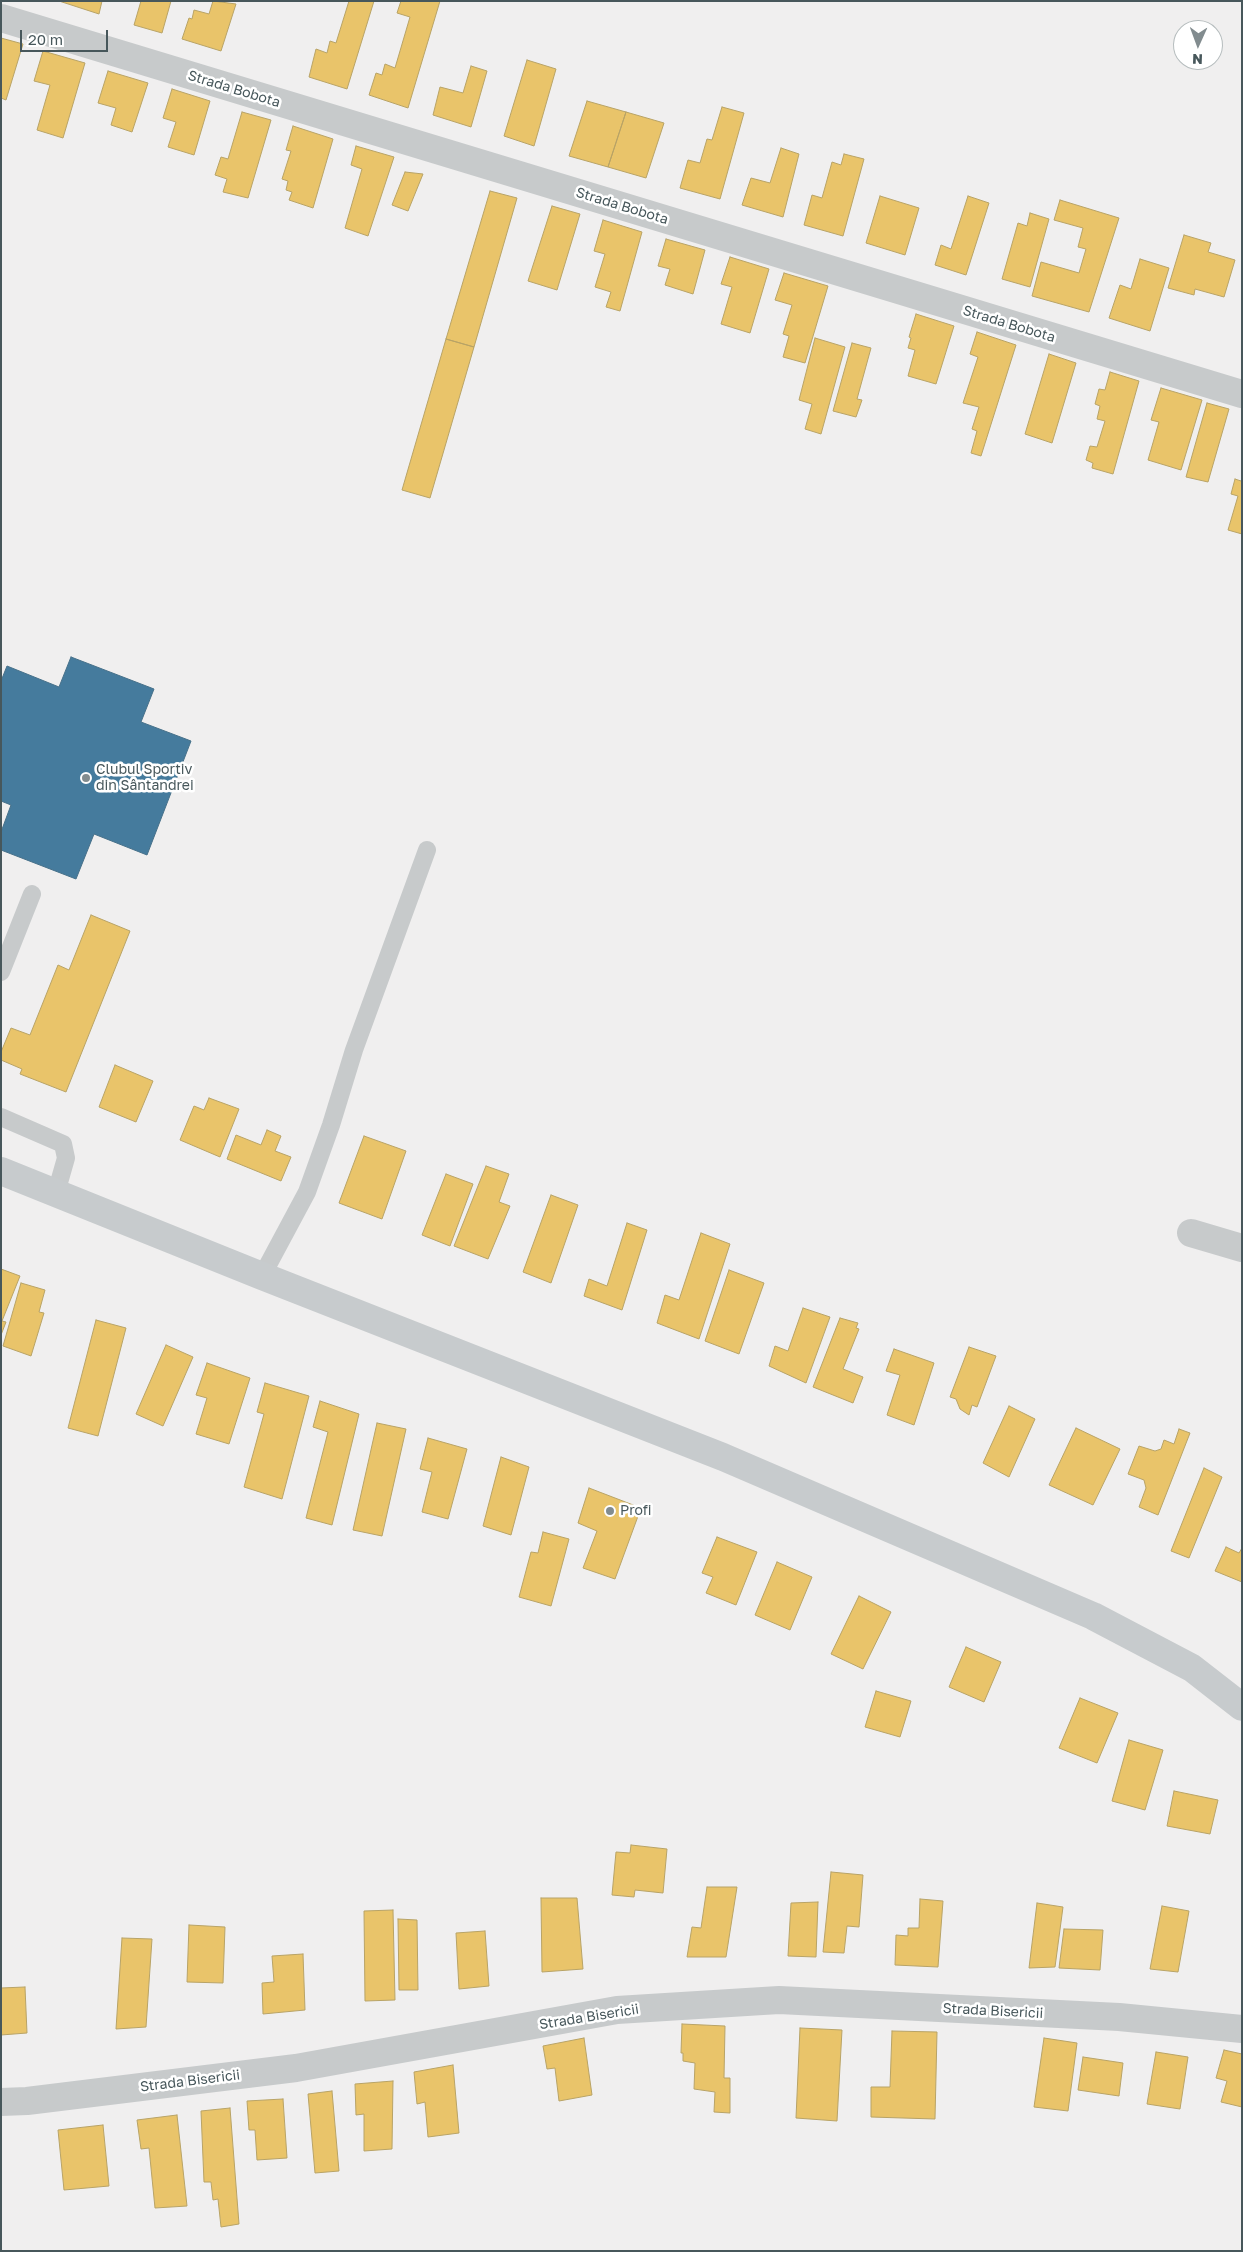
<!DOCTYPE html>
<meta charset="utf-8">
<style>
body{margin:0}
#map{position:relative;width:1243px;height:2252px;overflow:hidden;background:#f0efef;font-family:"Golos Text",sans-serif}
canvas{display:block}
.frame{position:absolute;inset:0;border:2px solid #47575b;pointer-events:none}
.north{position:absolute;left:1173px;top:20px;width:50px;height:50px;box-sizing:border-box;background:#fff;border:1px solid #b5bcbd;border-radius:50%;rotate:182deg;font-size:14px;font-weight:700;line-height:20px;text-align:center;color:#47575b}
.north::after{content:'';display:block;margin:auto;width:18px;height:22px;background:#828c8f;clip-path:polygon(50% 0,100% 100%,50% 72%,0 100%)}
.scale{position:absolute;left:20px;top:30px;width:88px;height:22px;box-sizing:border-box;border:2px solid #47575b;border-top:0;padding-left:6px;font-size:15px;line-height:18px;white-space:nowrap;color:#47575b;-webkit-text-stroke:4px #fff;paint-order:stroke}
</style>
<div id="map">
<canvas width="1243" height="2252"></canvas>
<div class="frame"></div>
<div class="north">N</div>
<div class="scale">20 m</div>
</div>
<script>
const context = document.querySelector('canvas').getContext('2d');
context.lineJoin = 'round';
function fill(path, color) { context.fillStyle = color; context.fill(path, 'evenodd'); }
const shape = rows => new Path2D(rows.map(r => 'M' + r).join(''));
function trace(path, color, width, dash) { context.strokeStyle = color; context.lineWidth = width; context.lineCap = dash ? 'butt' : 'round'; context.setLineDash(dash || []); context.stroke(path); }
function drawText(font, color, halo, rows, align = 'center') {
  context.font = font + ' "Golos Text",sans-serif'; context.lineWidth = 5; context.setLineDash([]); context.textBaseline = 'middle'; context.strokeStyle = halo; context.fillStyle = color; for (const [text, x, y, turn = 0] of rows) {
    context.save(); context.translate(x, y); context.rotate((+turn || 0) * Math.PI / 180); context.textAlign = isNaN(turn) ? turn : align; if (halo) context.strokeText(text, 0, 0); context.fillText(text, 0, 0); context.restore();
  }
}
const homes = shape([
 [59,1,102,1,99,14,59,1],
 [141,1,171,1,162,33,134,25,141,1],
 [213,1,236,4,221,51,182,39,189,18,192,19,194,10,209,14,213,1],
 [349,1,374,1,347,89,309,77,316,49,327,53,330,41,336,43,349,1],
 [401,1,440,1,408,108,369,95,376,73,382,75,385,64,395,68,410,17,397,13,401,1],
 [1,38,23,44,6,100,1,98,1,38],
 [43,51,85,63,63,138,37,130,50,85,34,81,43,51],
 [527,60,556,69,534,146,504,136,527,60],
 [471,66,487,71,471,127,433,115,440,87,463,93,471,66],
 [108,71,148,83,132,132,111,125,116,108,98,103,108,71],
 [172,89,210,101,194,155,168,147,176,122,163,118,172,89],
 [587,101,626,112,608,167,569,156,587,101],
 [722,107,744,113,720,199,680,188,688,160,700,163,707,139,712,140,722,107],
 [242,112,271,120,248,198,223,192,227,179,215,175,221,157,228,159,242,112],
 [626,112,664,123,646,178,608,167,626,112],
 [293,126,333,139,313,208,289,200,292,192,286,190,288,181,282,179,291,151,286,150,293,126],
 [356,146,394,157,368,236,345,228,362,169,351,165,356,146],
 [781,148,799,154,783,217,742,205,751,178,770,183,781,148],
 [844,154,864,159,843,236,804,225,812,195,822,198,832,162,841,165,844,154],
 [405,172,423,174,408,211,392,205,405,172],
 [490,191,517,198,474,347,446,339,490,191],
 [880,196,919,208,905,255,866,243,880,196],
 [968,196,989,203,966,275,935,265,941,245,951,249,968,196],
 [1060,200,1119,218,1089,312,1032,296,1041,262,1079,273,1086,249,1078,247,1083,228,1054,220,1060,200],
 [552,206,580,214,557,290,528,281,552,206],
 [1030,213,1049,219,1030,287,1002,279,1018,223,1027,226,1030,213],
 [603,220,642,232,620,311,606,307,611,292,595,287,605,254,594,251,603,220],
 [1184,235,1211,243,1208,252,1235,260,1224,297,1195,289,1194,295,1168,288,1184,235],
 [666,239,705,250,693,294,665,285,670,269,658,266,666,239],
 [730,257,769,269,750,333,721,324,732,287,721,284,730,257],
 [1140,259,1169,268,1150,331,1109,318,1120,285,1131,289,1140,259],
 [784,273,828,286,805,363,783,357,789,336,783,334,792,305,775,300,784,273],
 [916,314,954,326,936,384,908,376,915,350,908,348,911,338,909,337,916,314],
 [977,332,1016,345,981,456,971,453,977,431,972,429,979,407,963,403,978,357,970,354,977,332],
 [815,338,845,347,821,434,805,429,812,404,799,400,815,338],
 [446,339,474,347,430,498,402,490,446,339],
 [852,343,871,348,857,399,862,400,856,417,833,411,852,343],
 [1049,354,1076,363,1052,443,1025,434,1049,354],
 [1110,372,1139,381,1113,474,1092,468,1093,463,1086,460,1090,446,1097,447,1105,421,1097,419,1100,406,1095,404,1099,389,1105,390,1110,372],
 [1161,388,1202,400,1181,470,1148,460,1159,422,1151,420,1161,388],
 [1207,403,1229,409,1208,482,1186,477,1207,403],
 [1235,479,1241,481,1242,479,1242,534,1228,530,1238,496,1231,494,1235,479],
 [91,915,130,931,66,1092,20,1074,22,1069,1,1060,1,1052,11,1028,30,1035,58,965,69,970,91,915],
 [115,1065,153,1081,136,1122,99,1107,115,1065],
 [209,1098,239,1109,220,1157,180,1140,194,1106,204,1110,209,1098],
 [267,1130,281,1136,275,1151,291,1157,281,1181,227,1159,236,1135,261,1145,267,1130],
 [364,1136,406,1151,382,1219,339,1203,364,1136],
 [486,1166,509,1174,499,1202,510,1206,488,1259,454,1246,486,1166],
 [446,1174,473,1184,450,1246,422,1235,446,1174],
 [551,1195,578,1205,551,1283,523,1272,551,1195],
 [627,1223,647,1230,622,1310,584,1296,589,1279,607,1286,627,1223],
 [701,1233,730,1244,699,1339,657,1323,665,1295,679,1300,701,1233],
 [1,1269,20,1276,2,1321,6,1322,1,1335,1,1269],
 [729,1270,764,1283,739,1354,705,1341,729,1270],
 [21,1283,45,1290,39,1312,44,1313,31,1356,3,1346,21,1283],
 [803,1308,830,1317,806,1383,769,1366,775,1346,788,1351,803,1308],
 [840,1318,858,1323,856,1328,859,1329,843,1369,863,1377,853,1403,813,1387,840,1318],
 [96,1320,126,1328,98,1436,68,1428,96,1320],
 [166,1345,193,1357,163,1426,136,1414,166,1345],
 [969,1347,996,1356,977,1407,972,1405,969,1415,960,1409,956,1399,950,1397,969,1347],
 [894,1349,934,1363,914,1425,887,1415,900,1375,886,1371,894,1349],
 [207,1363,250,1378,229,1444,196,1434,207,1398,196,1395,207,1363],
 [265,1383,309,1396,282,1499,244,1487,264,1414,257,1412,265,1383],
 [320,1401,359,1414,332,1525,306,1518,328,1432,313,1427,320,1401],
 [1009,1406,1035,1419,1009,1477,983,1463,1009,1406],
 [377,1423,406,1429,382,1536,353,1530,377,1423],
 [1076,1428,1120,1449,1093,1505,1049,1485,1076,1428],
 [1179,1429,1190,1433,1158,1515,1139,1507,1146,1488,1144,1480,1128,1474,1139,1446,1155,1451,1161,1449,1164,1440,1174,1444,1179,1429],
 [428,1438,467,1449,448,1519,422,1512,432,1472,420,1469,428,1438],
 [501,1457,529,1467,511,1535,483,1526,501,1457],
 [1204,1468,1222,1477,1189,1558,1171,1551,1204,1468],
 [589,1488,641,1508,615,1579,583,1568,597,1531,578,1523,589,1488],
 [543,1532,569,1539,551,1606,519,1597,531,1552,538,1553,543,1532],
 [717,1537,757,1552,736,1605,706,1593,713,1577,702,1573,717,1537],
 [1226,1547,1239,1553,1242,1548,1242,1582,1215,1571,1226,1547],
 [777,1562,812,1577,790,1630,755,1615,777,1562],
 [859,1596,891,1612,863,1669,831,1654,859,1596],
 [966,1647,1001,1662,984,1702,949,1687,966,1647],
 [876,1691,911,1701,900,1737,865,1727,876,1691],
 [1080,1698,1118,1713,1097,1763,1059,1748,1080,1698],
 [1129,1740,1163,1750,1145,1810,1112,1801,1129,1740],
 [1174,1791,1218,1800,1210,1834,1167,1826,1174,1791],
 [631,1845,667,1849,663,1893,635,1890,634,1897,612,1895,616,1852,630,1853,631,1845],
 [831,1872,863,1875,859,1927,847,1926,844,1953,823,1952,831,1872],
 [707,1887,737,1887,726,1957,687,1957,692,1927,701,1928,707,1887],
 [541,1898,577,1898,583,1969,542,1972,541,1898],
 [920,1899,943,1901,938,1967,895,1965,896,1935,908,1936,908,1928,919,1928,920,1899],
 [818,1902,816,1957,788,1956,791,1903,818,1902],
 [1037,1903,1063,1907,1055,1967,1029,1968,1037,1903],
 [1162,1906,1189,1911,1178,1972,1150,1969,1162,1906],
 [393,1910,395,2000,365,2001,364,1911,393,1910],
 [398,1919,417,1920,418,1990,399,1990,398,1919],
 [189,1925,225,1927,223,1983,187,1982,189,1925],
 [1064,1929,1103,1930,1100,1970,1059,1968,1064,1929],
 [485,1931,489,1986,459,1989,456,1933,485,1931],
 [122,1938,152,1939,146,2027,116,2029,122,1938],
 [303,1954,305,2010,263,2014,262,1983,274,1982,272,1956,303,1954],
 [25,1987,27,2033,1,2035,1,1988,25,1987],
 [682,2024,725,2026,724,2078,730,2078,730,2113,714,2112,715,2092,694,2089,695,2063,683,2061,683,2053,681,2053,682,2024],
 [800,2028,842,2030,837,2121,796,2118,800,2028],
 [892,2031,937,2032,935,2119,871,2117,871,2087,890,2087,892,2031],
 [584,2038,592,2095,559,2101,555,2068,547,2069,543,2046,584,2038],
 [1044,2038,1077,2043,1068,2111,1034,2107,1044,2038],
 [1224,2050,1242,2054,1242,2107,1221,2102,1227,2081,1216,2078,1224,2050],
 [1156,2052,1188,2057,1180,2109,1147,2104,1156,2052],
 [1083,2057,1123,2063,1119,2096,1078,2090,1083,2057],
 [453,2065,459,2133,428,2137,425,2102,417,2104,414,2072,453,2065],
 [393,2081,392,2149,364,2151,364,2114,356,2115,355,2084,393,2081],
 [332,2091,339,2171,315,2173,308,2094,332,2091],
 [283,2099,287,2158,257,2160,255,2130,249,2130,247,2101,283,2099],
 [230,2108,239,2224,221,2227,218,2199,213,2200,211,2182,204,2182,201,2111,230,2108],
 [177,2115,187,2206,155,2208,149,2148,141,2149,137,2120,177,2115],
 [103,2125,109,2186,64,2190,58,2130,103,2125]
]);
fill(homes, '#e9c46a');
trace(homes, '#b8a366', 1);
const public = shape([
 [71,657,154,689,141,722,191,741,147,855,94,834,76,879,1,850,1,832,11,805,1,801,1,681,7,666,59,687,71,657]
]);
fill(public, '#457b9d');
trace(public, '#467089', 1);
trace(shape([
 [1,972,32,894],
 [1,1117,63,1144,66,1158,56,1193],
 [262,1276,307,1192,331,1125,354,1050,427,850]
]), '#c7cacb', 18);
trace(shape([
 [1,18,1242,394],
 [1191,1233,1242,1248],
 [1,2102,27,2101,296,2068,617,2010,779,2000,1119,2017,1242,2029]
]), '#c7cacb', 28);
trace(shape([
 [1,1171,262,1276,723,1457,1093,1616,1192,1668,1242,1707]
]), '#c7cbcd', 28);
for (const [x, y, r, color] of [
 [86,778,5,"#828c8f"],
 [610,1511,5,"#828c8f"]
]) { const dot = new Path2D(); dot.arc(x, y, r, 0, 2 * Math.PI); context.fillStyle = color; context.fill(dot); trace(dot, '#fff', 2); }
drawText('14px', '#47575b', '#fff', [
 ["Strada Bobota",234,89,17],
 ["Strada Bobota",622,206,17],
 ["Strada Bobota",1009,324,17],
 ["Strada Bisericii",993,2011,3],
 ["Strada Bisericii",589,2017,-9],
 ["Strada Bisericii",190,2081,-7]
]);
drawText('14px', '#47575b', '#fff', [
 ["Clubul Sportiv",96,770],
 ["din Sântandrei",96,786],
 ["Profi",620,1511]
], 'left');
</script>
